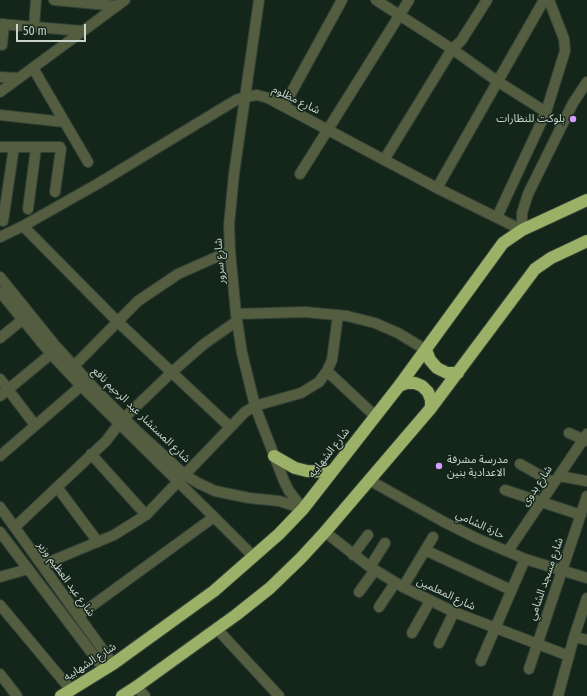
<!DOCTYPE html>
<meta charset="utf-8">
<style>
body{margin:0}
#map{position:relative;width:587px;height:696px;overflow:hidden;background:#14251a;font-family:"Fira Sans Condensed",sans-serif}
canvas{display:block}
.scale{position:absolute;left:16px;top:24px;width:70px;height:18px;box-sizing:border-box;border:2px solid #c9d4cc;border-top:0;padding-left:5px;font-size:12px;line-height:14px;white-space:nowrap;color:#c9d4cc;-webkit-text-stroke:3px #14251a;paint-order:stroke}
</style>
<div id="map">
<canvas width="587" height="696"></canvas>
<div class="scale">50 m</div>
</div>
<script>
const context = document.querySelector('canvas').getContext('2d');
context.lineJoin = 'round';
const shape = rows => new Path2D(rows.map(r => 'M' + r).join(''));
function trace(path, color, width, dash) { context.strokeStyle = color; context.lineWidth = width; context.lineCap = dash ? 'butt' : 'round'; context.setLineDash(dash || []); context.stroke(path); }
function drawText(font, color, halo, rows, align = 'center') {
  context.font = font + ' "Fira Sans Condensed","Noto Sans Arabic",sans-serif'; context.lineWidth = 3; context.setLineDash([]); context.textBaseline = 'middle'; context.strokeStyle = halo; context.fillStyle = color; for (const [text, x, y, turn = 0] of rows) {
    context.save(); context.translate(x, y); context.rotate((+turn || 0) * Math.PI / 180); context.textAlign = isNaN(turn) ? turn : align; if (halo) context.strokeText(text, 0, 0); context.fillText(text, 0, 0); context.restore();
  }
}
const minor = shape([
 [54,0,117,6],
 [259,0,234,174,229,225,230,251,236,314,242,353,255,406,284,481,289,491,303,509],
 [376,0,452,49,497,81,546,112],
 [0,24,82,31],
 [34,27,36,0],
 [2,45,4,24],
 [33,68,88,162],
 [0,77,19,78],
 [0,92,125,0],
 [284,106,342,0],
 [0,115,64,122],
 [0,147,60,147,61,149,55,192],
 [384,160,452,49,461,41,487,0],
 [300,174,409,0],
 [437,188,544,0],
 [28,209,36,148],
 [497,217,546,112,565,51,564,39,549,0],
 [3,221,14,147],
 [23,226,118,322,230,427],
 [0,237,23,226,99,183,236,100,245,97,257,95,268,98,437,188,522,230,522,213,528,194,573,103,587,82],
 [0,277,54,344,96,390,139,433,185,475,198,483,215,491,249,498,279,501,301,508],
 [0,292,51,354,81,386,214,517,254,557],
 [236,314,305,312,347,316,375,323,398,333,426,350],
 [0,338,22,320],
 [74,366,138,301,178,274,230,251],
 [327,371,375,416],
 [0,379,35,425],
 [0,396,51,354],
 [124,418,172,372,204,344,237,321],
 [569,433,587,441],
 [91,454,146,515],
 [0,456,81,386],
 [520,464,554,483],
 [559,476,587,481],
 [369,480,444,522,476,538,525,559,587,578],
 [57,487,98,542],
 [505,490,581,515],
 [0,507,113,664],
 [15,527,106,441,119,424],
 [0,532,104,669],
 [325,532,370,567,403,587,454,612,569,656],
 [425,550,511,590],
 [508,551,587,434],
 [353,555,368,535],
 [42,565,114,535,146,515,245,412,255,406,301,393,319,382,327,371,332,360,338,315],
 [370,567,385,543],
 [0,577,28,569],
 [403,587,433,537],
 [359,592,375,570],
 [0,605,71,690],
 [379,607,395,583],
 [78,616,214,517],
 [217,629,279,696],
 [412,633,430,601],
 [574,637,587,640],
 [439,643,454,612],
 [481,661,525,559],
 [529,669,587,496],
 [0,674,17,696],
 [136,687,145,696],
 [558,696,574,637,587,598]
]);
const highway = shape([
 [426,350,430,360,437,368,447,373,458,373],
 [399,386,407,383,415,383,422,386,428,392,431,400,431,408],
 [274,456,295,468,307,471,331,472],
 [61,696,113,664,214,591,279,534,303,509,399,386,503,243,522,230,587,200],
 [122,696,136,687,236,615,270,588,301,558,325,532,431,408,535,269,551,258,587,241]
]);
trace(minor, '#314136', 12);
trace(highway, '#314136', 14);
trace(minor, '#545d40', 10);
trace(highway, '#9ab167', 12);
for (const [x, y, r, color] of [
 [573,119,4,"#d19dfe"],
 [439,466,4,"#d19dfe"]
]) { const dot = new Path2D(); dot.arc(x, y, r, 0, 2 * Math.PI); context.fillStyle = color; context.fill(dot); trace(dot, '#14251a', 1.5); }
drawText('11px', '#c9d4cc', '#14251a', [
 ["شارع مظلوم",296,100,26],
 ["شارع سرور",220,261,-94],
 ["شارع المستشار عبد الرحيم نافع",141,415,44],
 ["شارع الشهابيه",329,453,-52],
 ["شارع بدوى",537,486,-56],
 ["حارة الشامي",480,525,25],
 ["شارع عبد العظيم وزير",66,579,54],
 ["شارع مسجد الشامي",546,579,-71],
 ["شارع المعلمين",446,594,25],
 ["شارع الشهابيه",90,662,-33]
]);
drawText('11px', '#c9d4cc', '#14251a', [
 ["بلوكت للنظارات",565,119],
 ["مدرسة مشرفة",447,460,"left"],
 ["الاعدادية بنين",447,473,"left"]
], 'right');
</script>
